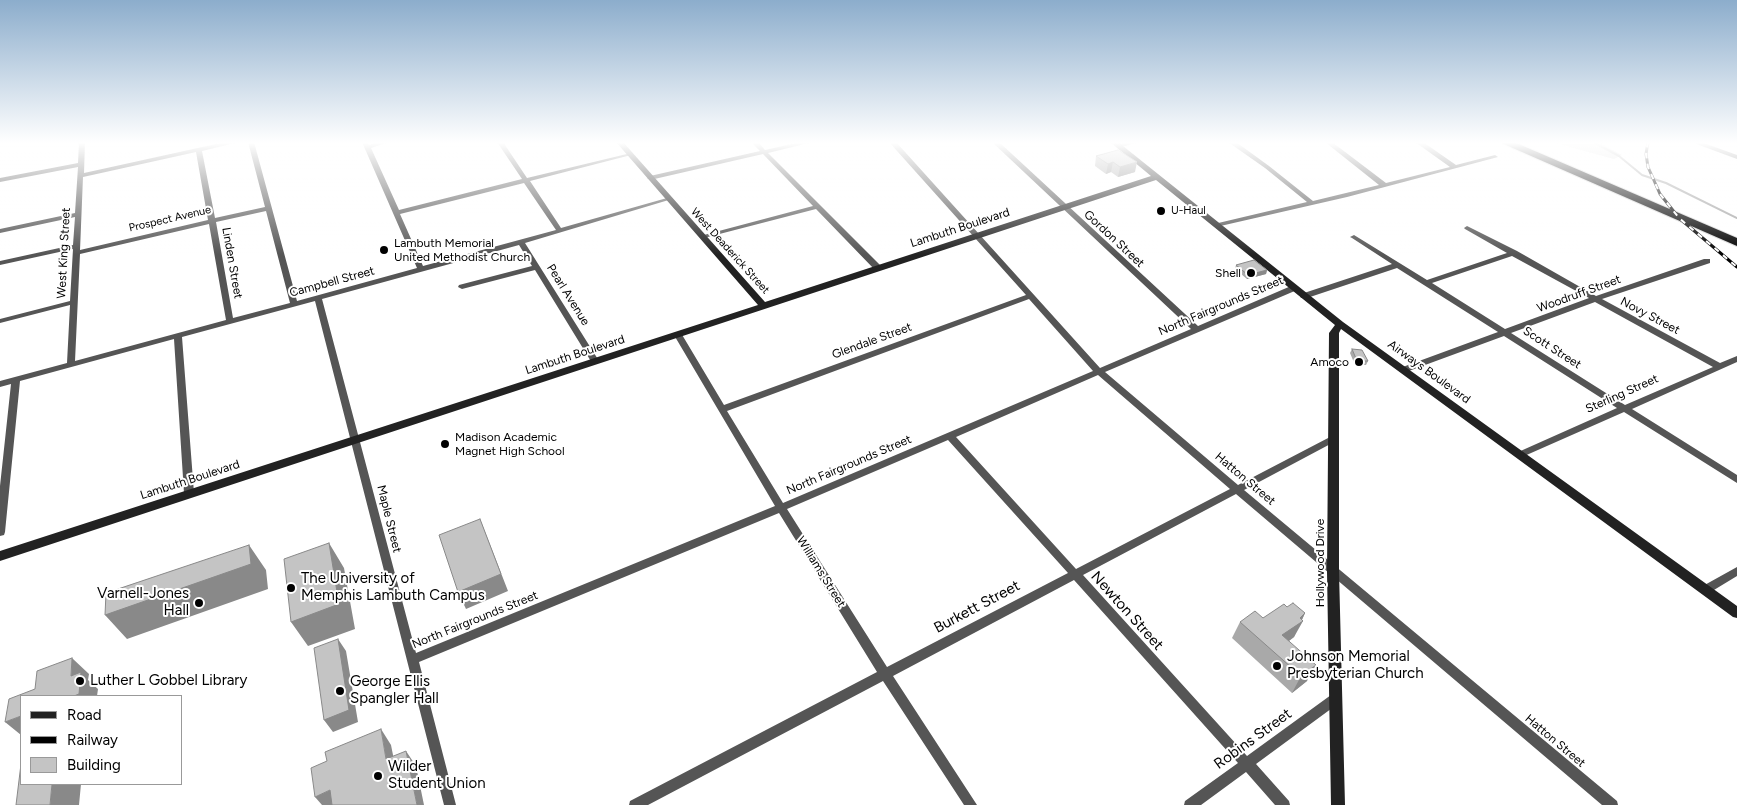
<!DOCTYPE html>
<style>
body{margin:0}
#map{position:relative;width:1737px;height:805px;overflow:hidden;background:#fff;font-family:Figtree,sans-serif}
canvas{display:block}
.legend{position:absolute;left:20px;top:695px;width:162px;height:90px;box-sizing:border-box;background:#fff;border:1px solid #999;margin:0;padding:6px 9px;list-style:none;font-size:15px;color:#000}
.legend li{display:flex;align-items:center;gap:10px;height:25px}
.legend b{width:25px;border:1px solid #999}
</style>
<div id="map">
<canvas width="1737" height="805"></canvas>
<ul class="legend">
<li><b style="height:6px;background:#222"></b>Road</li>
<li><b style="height:6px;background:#000"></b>Railway</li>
<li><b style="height:14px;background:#c4c4c4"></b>Building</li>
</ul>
</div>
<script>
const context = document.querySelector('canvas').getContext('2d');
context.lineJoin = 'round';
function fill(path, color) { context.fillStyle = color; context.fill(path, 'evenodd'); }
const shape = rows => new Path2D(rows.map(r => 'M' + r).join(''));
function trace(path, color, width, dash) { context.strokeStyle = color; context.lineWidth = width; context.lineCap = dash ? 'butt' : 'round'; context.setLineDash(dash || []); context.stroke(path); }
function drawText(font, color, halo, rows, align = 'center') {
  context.font = font + ' Figtree,sans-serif'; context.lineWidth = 4; context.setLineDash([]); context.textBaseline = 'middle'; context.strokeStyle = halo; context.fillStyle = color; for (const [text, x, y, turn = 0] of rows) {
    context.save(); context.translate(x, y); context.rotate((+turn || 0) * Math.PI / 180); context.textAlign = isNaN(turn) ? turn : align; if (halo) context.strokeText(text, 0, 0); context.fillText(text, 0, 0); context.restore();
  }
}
fill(shape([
 [1551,142,1598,142,1622,155,1614,159]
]), '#dcdcdc');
trace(shape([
 [1593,142,1619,156,1642,175,1666,183,1737,218]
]), '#a3a3a3', 2);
const highway = shape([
 [1499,142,1514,142,1737,238,1737,246,1499,142]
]);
trace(highway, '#dbdbdb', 2);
fill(shape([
 [79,142,85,142,84,173,225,142,239,142,202,151,215,218,265,207,248,142,254,142,297,301,417,268,362,142,368,142,369,145,377,142,389,142,371,148,399,210,522,179,497,142,503,142,527,178,631,153,631,155,530,181,561,228,667,198,671,198,672,199,525,243,599,361,598,363,592,363,535,270,462,289,458,287,459,285,532,266,519,245,322,299,416,653,775,506,674,335,675,333,681,333,724,405,1026,295,889,142,896,142,1100,368,1191,329,992,142,999,142,1198,326,1291,286,1297,286,1298,288,1297,290,1105,372,1238,485,1330,437,1336,437,1338,439,1336,441,1244,490,1617,801,1618,805,1602,805,1236,494,1083,575,1247,756,1331,695,1335,694,1339,695,1341,699,1339,703,1256,764,1289,801,1290,805,1275,805,1246,772,1201,805,1184,805,1185,801,1238,763,1074,580,893,676,977,805,964,805,883,681,648,805,629,805,630,801,877,672,779,513,419,662,456,805,444,805,315,301,182,337,194,493,192,496,189,497,186,496,184,493,174,339,20,381,5,532,4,535,0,536,0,486,11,384,0,387,0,381,67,363,70,305,0,323,0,319,70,301,73,249,0,265,0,261,73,245,75,217,0,233,0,229,75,213,78,167,0,182,0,178,78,163,79,142],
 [196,152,208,220,80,250,83,177,196,152],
 [524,183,556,230,423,266,400,214,524,183],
 [266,211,290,303,233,318,216,222,266,211],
 [209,224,226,320,75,361,80,254,209,224],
 [1029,299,1093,371,783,503,727,411,1029,299],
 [1098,375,1230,489,1076,569,956,437,1098,375],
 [948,440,1068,573,887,667,787,509,948,440],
 [751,142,758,142,765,150,800,142,813,142,768,153,881,266,881,270,875,270,816,209,704,238,700,238,700,236,813,206,763,154,650,180,647,178,650,176,760,151,751,142],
 [1126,142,1140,142,1118,148,1115,146,1126,142],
 [1228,142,1236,142,1269,166,1313,201,1379,185,1325,142,1332,142,1386,183,1450,167,1415,142,1423,142,1456,165,1495,155,1498,157,1347,197,1216,227,1213,225,1214,224,1307,202,1265,168,1228,142],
 [1691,142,1701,142,1737,155,1737,159,1691,142],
 [1467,226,1517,251,1596,296,1704,259,1710,259,1710,263,1602,299,1720,363,1737,356,1737,362,1632,409,1737,475,1737,483,1624,412,1522,457,1516,457,1514,455,1516,453,1617,408,1504,336,1406,372,1400,372,1399,370,1400,368,1498,332,1397,268,1307,298,1301,298,1300,296,1301,294,1392,264,1352,238,1350,237,1354,235,1427,280,1507,253,1465,229,1464,228,1467,226],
 [1512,256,1589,298,1505,329,1432,283,1512,256],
 [1595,302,1713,367,1625,405,1511,333,1595,302],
 [1737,567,1737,576,1709,593,1705,594,1701,593,1700,590,1701,587,1737,567]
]), '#555');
fill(shape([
 [616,142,623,142,765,302,1151,176,1110,142,1118,142,1343,322,1737,606,1737,618,1733,617,1341,329,1339,333,1339,572,1345,805,1331,805,1327,572,1329,333,1335,325,1156,180,0,561,0,551,758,305,616,142]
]), '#222');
fill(highway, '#000');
const rail = shape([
 [1648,142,1646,154,1648,167,1660,194,1679,218,1737,267]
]);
trace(rail, '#000', 3);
trace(rail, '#fff', 2, [5.5]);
fill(shape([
 [1118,150,1135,172,1118,177,1111,172,1106,174,1095,166,1096,156],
 [1236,265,1267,270,1266,274,1247,279,1235,269],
 [1352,349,1368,361,1366,365,1355,365,1350,353],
 [1287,607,1305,613,1294,637,1289,641,1307,681,1292,693,1232,638,1240,622,1263,618]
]), '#a9a9a9');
fill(shape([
 [1113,162,1111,172,1106,174,1108,164],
 [1137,162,1135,172,1118,177,1120,167],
 [1267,270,1266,274,1247,279,1248,275],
 [480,519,508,591,466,609,458,592],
 [329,543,344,568,355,629,308,646,291,622],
 [249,545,266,570,268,589,127,639,105,615],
 [1305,613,1301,622,1303,621,1294,637,1274,652,1282,635,1300,618],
 [338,639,346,651,358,722,333,732,324,720],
 [72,658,89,674,88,680,98,689,97,696,74,696,71,676],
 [1316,665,1307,681,1292,693,1301,676],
 [21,716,21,735,5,722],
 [381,729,391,745,397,775,386,759],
 [406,751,416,766,424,805,417,805],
 [52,784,81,784,79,805,50,805],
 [330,790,342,805,322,805,315,797]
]), '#898989');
const building = shape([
 [1118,150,1137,162,1120,167,1113,162,1108,164,1096,156,1118,150],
 [1254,260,1267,270,1248,275,1236,265,1254,260],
 [1352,349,1362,350,1368,361,1357,361,1352,349],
 [480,519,501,574,458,592,439,535,480,519],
 [329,543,339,604,291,622,284,559,329,543],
 [249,545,251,564,105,615,106,593,249,545],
 [1293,603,1305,613,1300,618,1303,621,1282,635,1316,665,1301,676,1240,622,1255,611,1263,618,1284,604,1287,607,1293,603],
 [338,639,349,710,324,720,314,648,338,639],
 [72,658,71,676,81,672,79,694,74,696,21,696,21,716,5,722,9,699,35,689,37,671,72,658],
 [381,729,386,759,406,751,417,805,332,805,330,790,315,797,311,768,327,761,325,752,381,729],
 [21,764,21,784,52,784,50,805,16,805,21,764]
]);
fill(building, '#c4c4c4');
trace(building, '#898989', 1);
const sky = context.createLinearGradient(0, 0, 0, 255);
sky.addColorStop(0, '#8cadcc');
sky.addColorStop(0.56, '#fff');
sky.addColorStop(1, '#ffffff00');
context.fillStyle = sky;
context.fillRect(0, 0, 1737, 255);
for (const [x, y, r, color] of [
 [1161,211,5,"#000"],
 [384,250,5,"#000"],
 [1251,273,5,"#000"],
 [1359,362,5,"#000"],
 [445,444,5,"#000"],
 [291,588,5,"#000"],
 [199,603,5,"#000"],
 [1277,666,5,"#000"],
 [80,681,5,"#000"],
 [340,691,5,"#000"],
 [378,776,5,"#000"]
]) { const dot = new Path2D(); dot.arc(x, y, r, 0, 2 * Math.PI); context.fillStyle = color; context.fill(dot); trace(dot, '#fff', 2); }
drawText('11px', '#000', '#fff', [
 ["U-Haul",1171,211]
], 'left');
drawText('11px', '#000', '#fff', [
 ["Prospect Avenue",170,219,-13],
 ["West Deaderick Street",730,251,48]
]);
drawText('12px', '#000', '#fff', [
 ["Lambuth Boulevard",960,228,-18],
 ["Gordon Street",1114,239,43],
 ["West King Street",64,253,-87],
 ["Linden Street",232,263,80],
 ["Campbell Street",332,282,-15],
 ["Woodruff Street",1579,294,-20],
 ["Pearl Avenue",568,295,58],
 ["North Fairgrounds Street",1221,306,-23],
 ["Novy Street",1650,316,28],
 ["Glendale Street",872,341,-20],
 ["Scott Street",1552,348,33],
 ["Lambuth Boulevard",575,355,-18],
 ["Airways Boulevard",1429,372,36],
 ["Sterling Street",1622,394,-24],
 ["North Fairgrounds Street",849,465,-23],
 ["Hatton Street",1245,479,40],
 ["Lambuth Boulevard",190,480,-18],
 ["Maple Street",389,519,76],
 ["Hollywood Drive",1320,563,-90],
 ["Williams Street",821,572,58],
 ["North Fairgrounds Street",475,620,-22],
 ["Hatton Street",1555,741,40]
]);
drawText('12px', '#000', '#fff', [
 ["Lambuth Memorial",394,243],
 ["United Methodist Church",394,257],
 ["Shell",1241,273,"right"],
 ["Amoco",1349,362,"right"],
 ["Madison Academic",455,437],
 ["Magnet High School",455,451]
], 'left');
drawText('15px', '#000', '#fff', [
 ["The University of",301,579],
 ["Memphis Lambuth Campus",301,596],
 ["Varnell-Jones",189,594,"right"],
 ["Hall",189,611,"right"],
 ["Johnson Memorial",1287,657],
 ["Presbyterian Church",1287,674],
 ["Luther L Gobbel Library",90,681],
 ["George Ellis",350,682],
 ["Spangler Hall",350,699],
 ["Wilder",388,767],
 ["Student Union",388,784]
], 'left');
drawText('15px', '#000', '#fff', [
 ["Burkett Street",977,607,-28],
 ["Newton Street",1127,611,48],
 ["Robins Street",1253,739,-36]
]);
</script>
